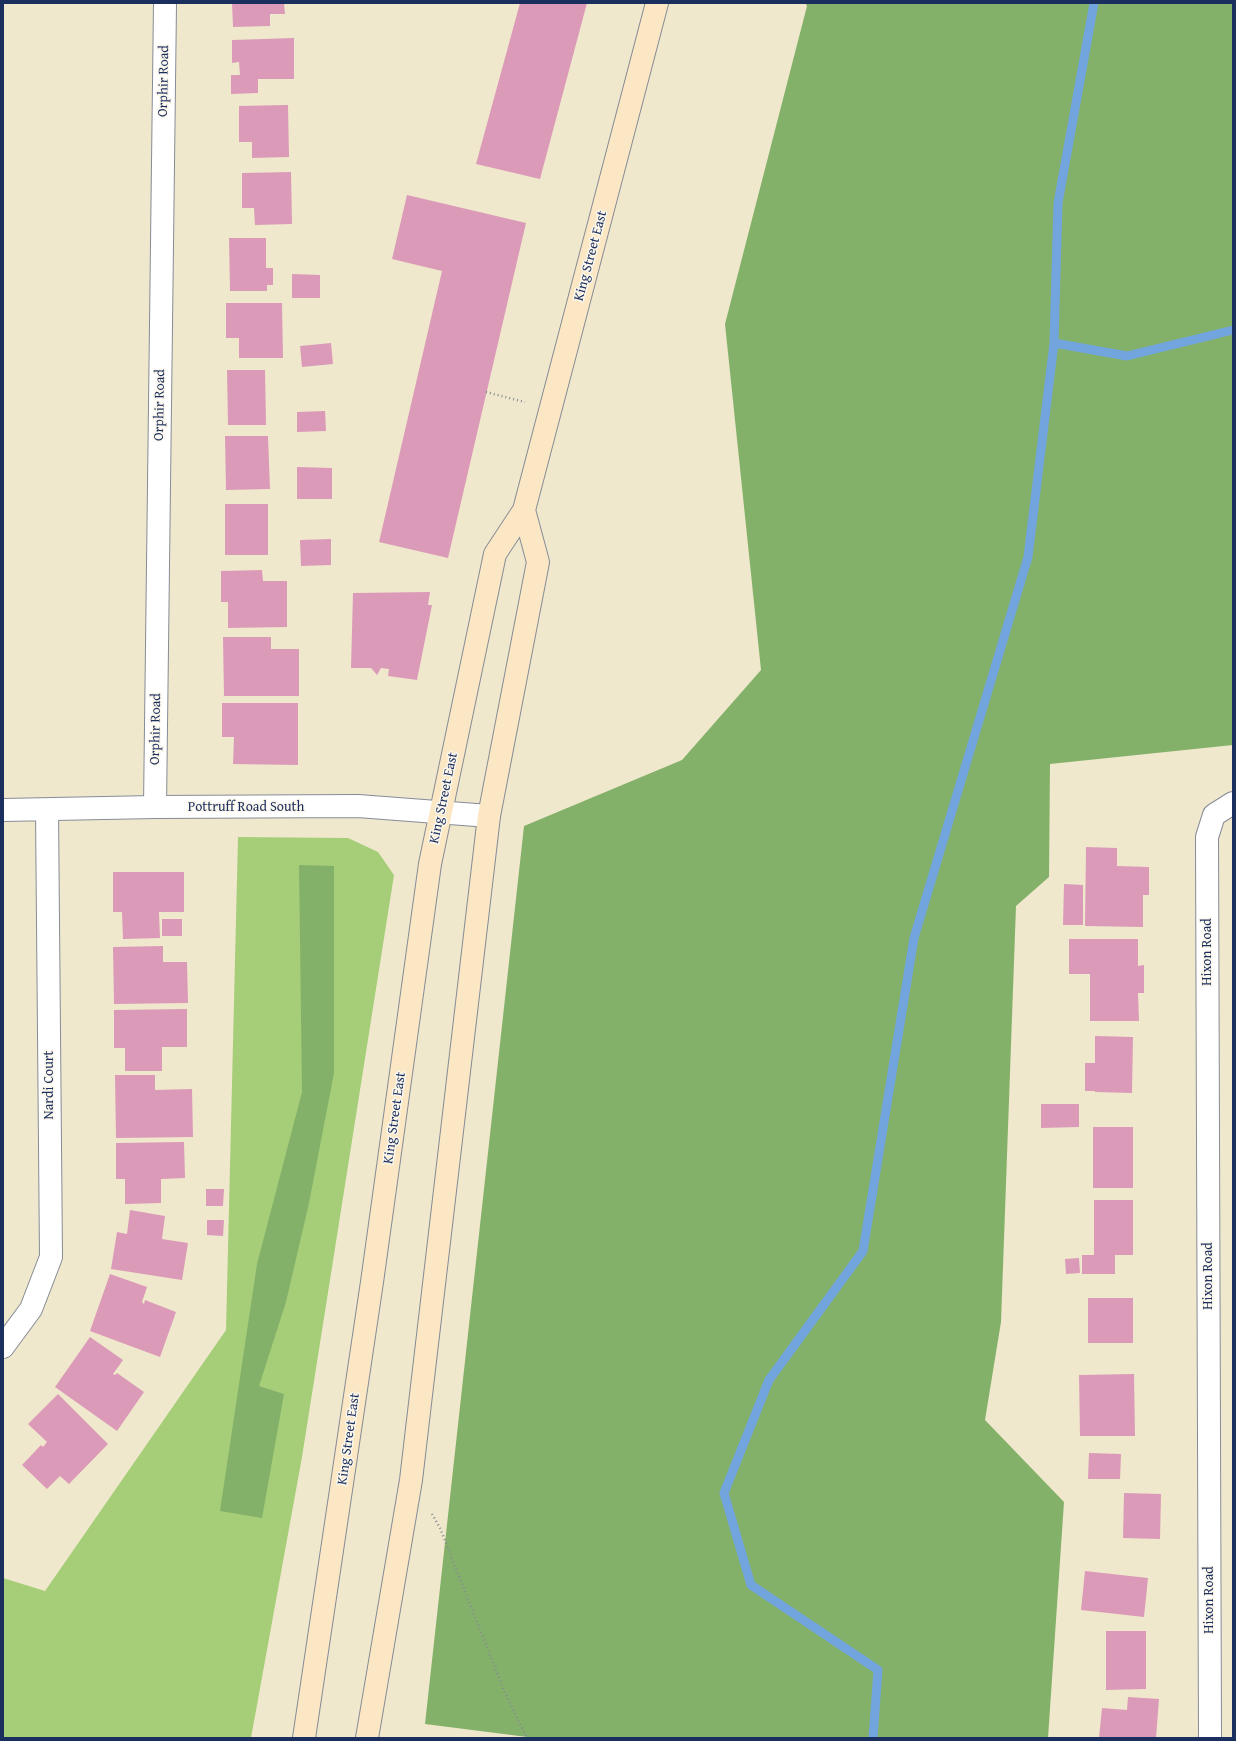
<!DOCTYPE html>
<style>
body{margin:0}
#map{position:relative;width:1236px;height:1741px;overflow:hidden;background:#f0e8cd;font-family:"Gentium Book Plus",serif}
canvas{display:block}
.frame{position:absolute;inset:0;border:4px solid #1b2f5e;pointer-events:none}
</style>
<div id="map">
<canvas width="1236" height="1741"></canvas>
<div class="frame"></div>
</div>
<script>
const context = document.querySelector('canvas').getContext('2d');
context.lineJoin = 'round';
function fill(path, color) { context.fillStyle = color; context.fill(path, 'evenodd'); }
const shape = rows => new Path2D(rows.map(r => 'M' + r).join(''));
function trace(path, color, width, dash) { context.strokeStyle = color; context.lineWidth = width; context.lineCap = dash ? 'butt' : 'round'; context.setLineDash(dash || []); context.stroke(path); }
function drawText(font, color, halo, rows, align = 'center') {
  context.font = font + ' "Gentium Book Plus",serif'; context.lineWidth = 3; context.setLineDash([]); context.textBaseline = 'middle'; context.strokeStyle = halo; context.fillStyle = color; for (const [text, x, y, turn = 0] of rows) {
    context.save(); context.translate(x, y); context.rotate((+turn || 0) * Math.PI / 180); context.textAlign = isNaN(turn) ? turn : align; if (halo) context.strokeText(text, 0, 0); context.fillText(text, 0, 0); context.restore();
  }
}
fill(shape([
 [238,837,348,838,378,852,394,875,302,1457,251,1738,3,1738,3,1578,45,1591,226,1330]
]), '#a6ce79');
fill(shape([
 [805,3,1233,3,1233,745,1050,764,1049,877,1016,906,1001,1322,985,1420,1064,1502,1048,1738,535,1738,425,1724,524,826,682,760,761,670,725,324,807,6],
 [299,865,334,866,334,1073,309,1203,286,1302,259,1386,284,1394,262,1518,220,1511,257,1264,302,1092]
]), '#84b169');
trace(shape([
 [1054,343,1127,356,1233,330],
 [873,1738,878,1670,751,1585,724,1493,769,1380,863,1251,914,938,1028,557,1054,343,1058,203,1094,3]
]), '#72a4dd', 9);
fill(shape([
 [232,3,284,3,285,14,270,14,270,26,233,27],
 [520,3,587,3,540,179,476,164],
 [294,38,294,79,258,79,258,93,231,94,231,75,240,75,239,62,232,63,232,40],
 [288,105,289,157,252,158,252,142,239,142,239,106],
 [291,172,292,224,255,225,254,208,242,208,242,173],
 [407,195,526,223,448,558,379,542,442,271,392,259],
 [229,238,266,238,266,268,273,268,273,285,267,285,267,291,230,291],
 [292,274,320,275,320,298,292,298],
 [226,303,282,303,283,358,239,358,239,338,226,338],
 [331,343,333,364,302,367,300,346],
 [227,370,265,370,266,425,228,425],
 [325,411,326,431,297,432,297,412],
 [225,436,268,436,270,489,226,490],
 [297,467,332,468,332,499,297,499],
 [225,504,268,504,268,555,225,555],
 [331,539,331,565,301,566,300,540],
 [262,570,263,581,287,581,287,627,228,628,228,602,221,602,221,571],
 [430,592,428,605,432,605,417,680,388,676,389,669,381,668,377,675,371,668,351,668,353,593],
 [223,637,271,637,271,649,299,649,299,696,224,696],
 [222,703,298,703,298,765,233,764,234,737,222,737],
 [1086,847,1117,848,1117,866,1149,867,1149,895,1143,895,1143,927,1085,926],
 [113,872,184,872,184,912,159,912,160,938,123,939,122,912,113,912],
 [1064,884,1083,885,1083,925,1063,925],
 [162,919,182,919,182,936,162,936],
 [1069,939,1138,939,1138,966,1144,965,1144,993,1138,993,1139,1021,1090,1021,1090,974,1069,974],
 [163,946,163,962,187,962,188,1003,114,1004,113,947],
 [187,1009,187,1047,162,1047,162,1071,125,1071,125,1048,114,1048,114,1010],
 [1095,1036,1133,1037,1132,1093,1095,1092,1095,1091,1085,1091,1085,1063,1095,1063],
 [115,1075,155,1075,155,1090,192,1089,193,1137,116,1138],
 [1041,1104,1079,1104,1079,1127,1041,1128],
 [1093,1127,1133,1127,1133,1188,1093,1188],
 [184,1142,185,1178,161,1179,161,1203,125,1204,125,1179,116,1179,116,1143],
 [206,1189,224,1189,223,1206,206,1206],
 [1094,1200,1133,1200,1133,1255,1115,1255,1115,1274,1082,1274,1082,1255,1094,1255],
 [130,1210,165,1216,162,1239,188,1243,182,1280,111,1269,117,1232,127,1234],
 [207,1220,224,1220,223,1236,207,1235],
 [1079,1258,1080,1273,1066,1274,1065,1259],
 [110,1274,147,1287,142,1302,144,1304,145,1300,176,1312,160,1357,90,1331],
 [1088,1298,1133,1298,1133,1343,1088,1343],
 [90,1337,123,1360,113,1374,115,1375,117,1373,144,1392,117,1431,55,1387],
 [1134,1374,1135,1436,1080,1436,1079,1375],
 [58,1394,108,1444,69,1484,60,1476,47,1489,22,1465,41,1445,43,1447,47,1442,28,1424],
 [1089,1453,1121,1454,1120,1479,1088,1479],
 [1124,1493,1161,1494,1160,1539,1123,1538],
 [1085,1571,1148,1578,1144,1617,1081,1610],
 [1106,1631,1146,1631,1146,1689,1106,1690],
 [1128,1697,1159,1699,1156,1738,1099,1738,1102,1708,1127,1710]
]), '#db9ab7');
const minor = shape([
 [155,807,165,3],
 [3,810,155,807,358,806,489,816],
 [3,1347,31,1309,51,1257,47,810],
 [1210,1738,1207,837,1214,815,1233,803]
]);
const secondary = shape([
 [304,1738,372,1282,430,864,495,554,524,510,657,3],
 [367,1738,411,1480,489,816,538,562,524,510]
]);
trace(minor, '#868c96', 24);
trace(secondary, '#868c96', 24);
trace(shape([
 [486,392,525,402],
 [432,1514,440,1528,505,1693,527,1738]
]), '#868c96', 2.5, [1, 3]);
trace(minor, '#fff', 22);
trace(secondary, '#fbe7c3', 22);
drawText('14px', '#1b2f5e', '#fbf7ec', [
 ["Orphir Road",164,81,-89],
 ["King Street East",591,256,-75],
 ["Orphir Road",160,405,-89],
 ["Orphir Road",156,729,-89],
 ["King Street East",444,798,-78],
 ["Pottruff Road South",246,807],
 ["Hixon Road",1207,952,-90],
 ["Nardi Court",49,1085,-90],
 ["King Street East",395,1118,-82],
 ["Hixon Road",1208,1276,-90],
 ["King Street East",349,1439,-82],
 ["Hixon Road",1209,1600,-90]
]);
</script>
